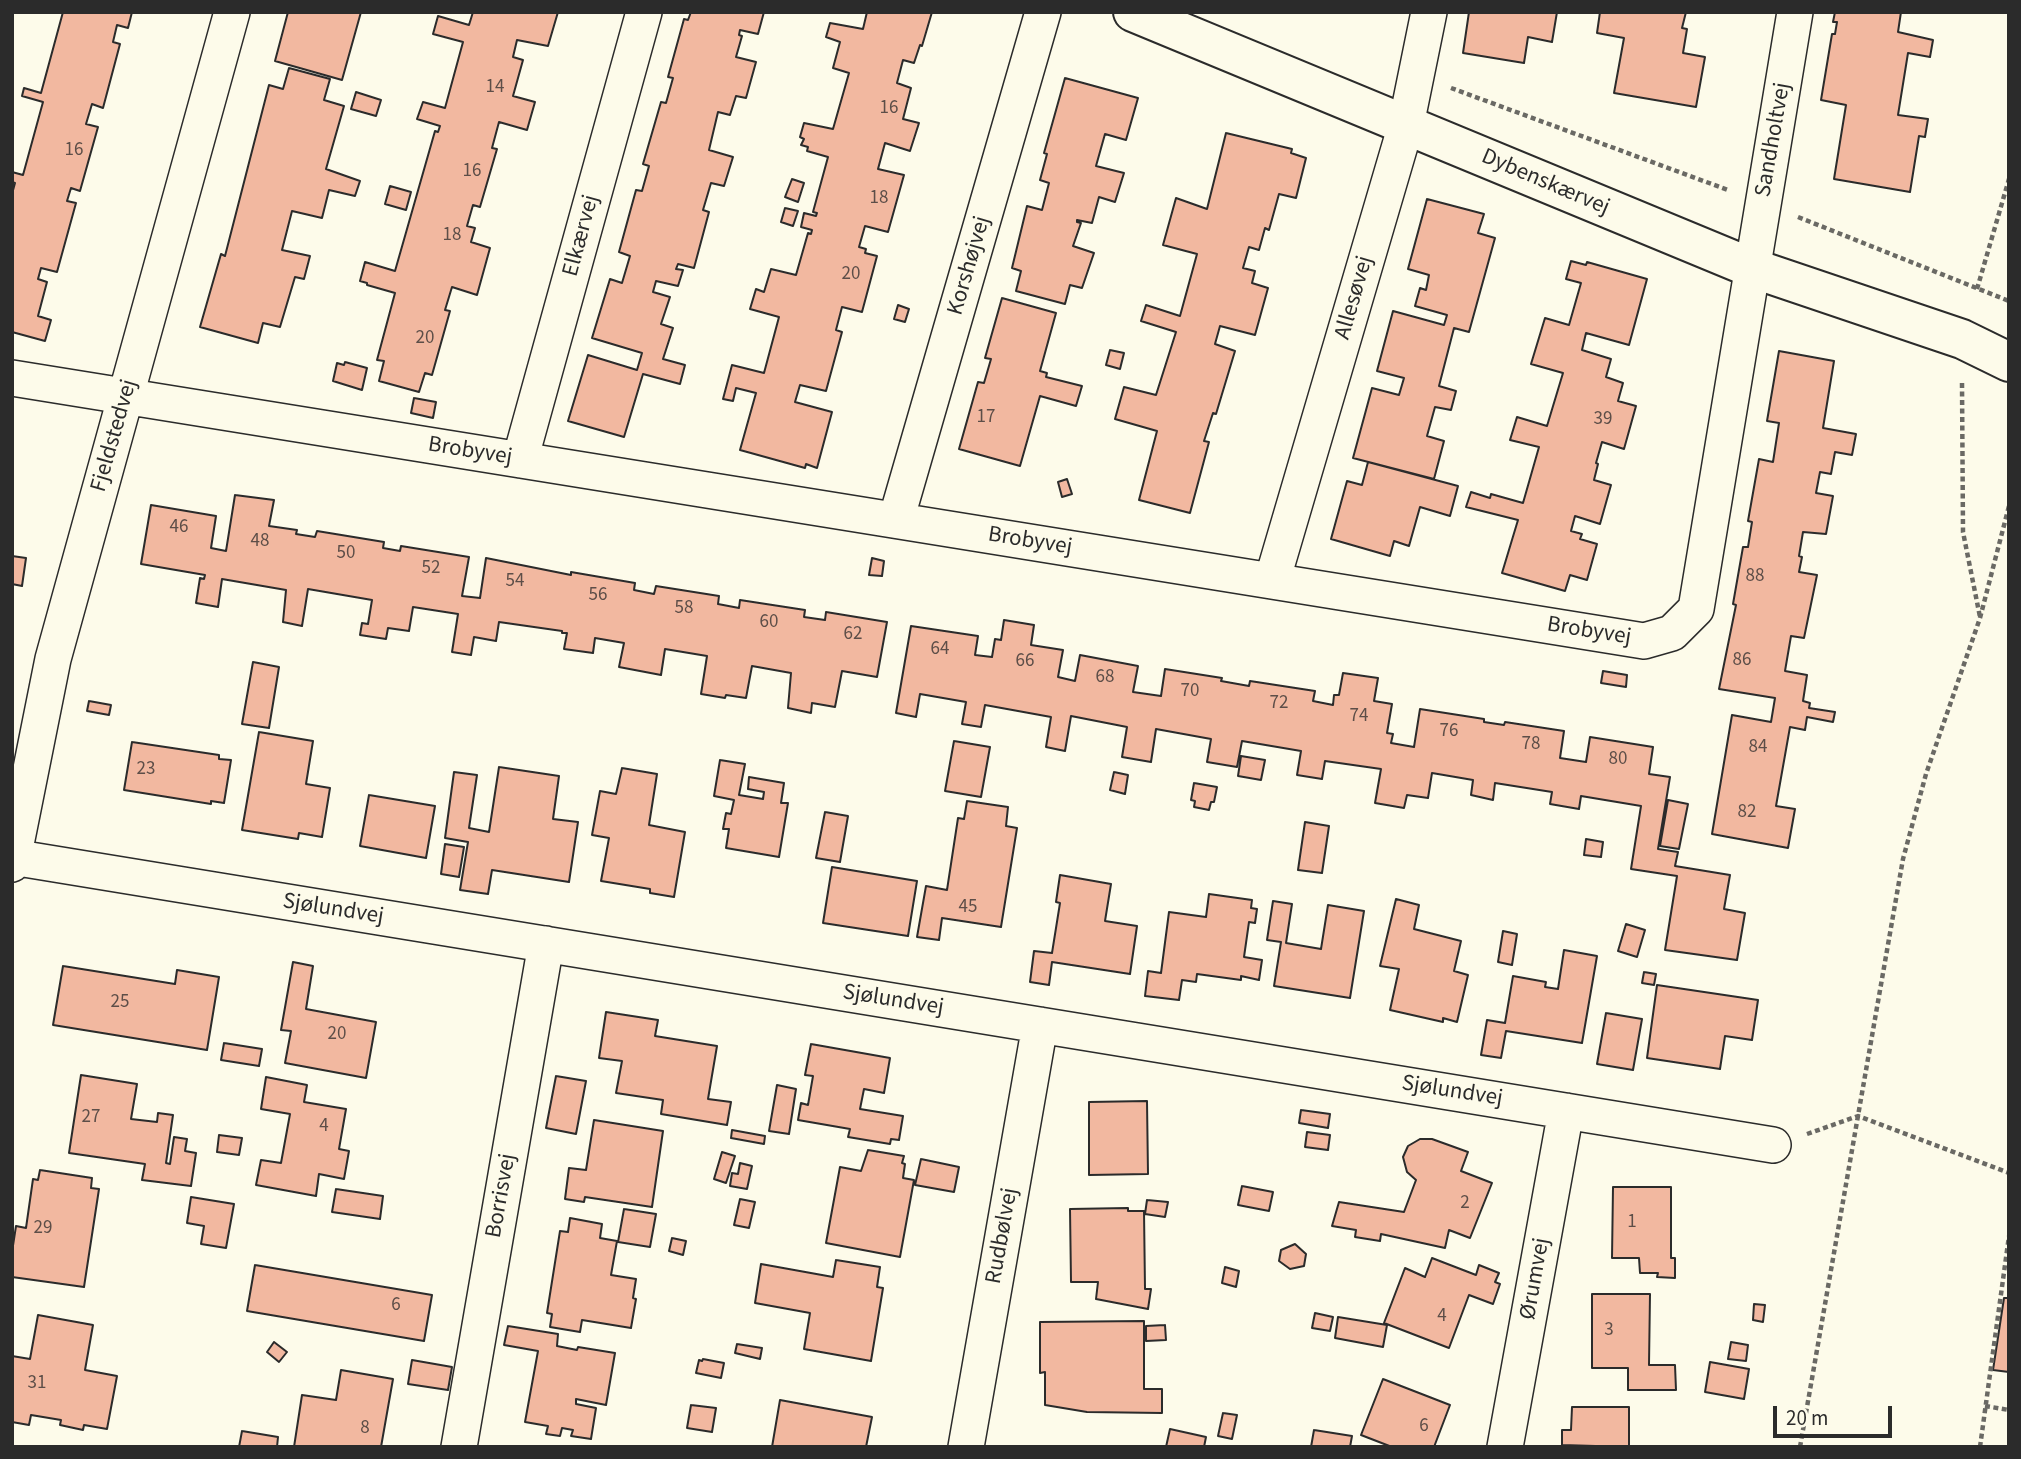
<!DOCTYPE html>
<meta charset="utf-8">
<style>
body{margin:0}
#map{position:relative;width:2021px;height:1459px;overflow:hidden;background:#fdfbea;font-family:"Source Sans 3",sans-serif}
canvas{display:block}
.frame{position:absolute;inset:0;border:14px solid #2b2b2b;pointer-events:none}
.scale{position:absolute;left:1773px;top:1406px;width:119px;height:32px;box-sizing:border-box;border:4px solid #2b2b2b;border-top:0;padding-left:9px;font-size:21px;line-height:24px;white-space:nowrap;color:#2b2b2b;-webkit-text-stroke:5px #fdfbea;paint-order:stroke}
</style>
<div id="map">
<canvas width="2021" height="1459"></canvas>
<div class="frame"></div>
<div class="scale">20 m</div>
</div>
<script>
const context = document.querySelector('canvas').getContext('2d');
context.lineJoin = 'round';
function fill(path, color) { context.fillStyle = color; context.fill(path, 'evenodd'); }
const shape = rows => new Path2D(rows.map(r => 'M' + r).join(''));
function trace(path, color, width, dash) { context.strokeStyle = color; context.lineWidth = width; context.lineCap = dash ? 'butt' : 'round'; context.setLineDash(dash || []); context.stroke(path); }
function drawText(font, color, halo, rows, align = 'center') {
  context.font = font + ' "Source Sans 3",sans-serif'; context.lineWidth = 5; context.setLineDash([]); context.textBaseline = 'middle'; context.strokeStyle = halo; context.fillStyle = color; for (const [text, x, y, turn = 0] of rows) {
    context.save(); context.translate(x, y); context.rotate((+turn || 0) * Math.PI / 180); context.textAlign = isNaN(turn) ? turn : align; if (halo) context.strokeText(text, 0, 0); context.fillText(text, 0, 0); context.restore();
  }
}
const building = shape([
 [63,12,132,12,128,28,117,25,113,42,120,44,103,108,92,104,86,124,98,127,80,191,71,188,67,201,76,203,57,272,41,268,38,279,47,282,38,316,51,320,45,341,12,332,12,194,15,183,12,182,12,172,23,175,43,102,22,96,24,88,41,93,63,12],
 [288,12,361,12,342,80,275,61,288,12],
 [473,12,558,12,548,46,517,40,513,57,523,60,513,96,535,102,527,130,499,122,492,148,497,149,480,207,473,205,467,226,475,228,471,242,490,248,477,295,452,287,445,310,450,311,432,375,425,373,419,392,379,381,384,361,377,360,395,293,367,285,367,283,360,281,365,262,395,271,435,131,438,132,440,126,417,119,423,102,445,108,463,42,433,34,438,16,469,25,473,12],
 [691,12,764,12,758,34,740,30,739,35,742,36,736,57,756,62,746,98,736,96,730,115,718,112,709,150,733,157,724,186,711,183,703,210,709,212,694,268,678,264,676,269,683,270,678,286,656,281,653,292,670,297,661,324,673,328,663,359,685,365,680,384,643,374,624,437,568,421,588,355,637,370,642,353,592,338,610,279,622,283,630,256,619,252,636,190,642,191,649,166,643,164,661,102,666,103,673,78,668,77,684,19,688,20,691,12],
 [867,12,932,12,922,46,920,45,914,63,903,60,897,83,911,88,903,119,919,123,910,151,885,143,878,169,904,175,888,232,865,226,859,247,866,249,865,253,877,256,862,312,842,307,836,330,842,332,826,391,800,385,795,402,832,412,817,468,806,464,805,468,740,450,756,393,736,388,733,401,723,399,732,365,764,373,779,317,750,309,756,289,764,292,771,269,796,275,808,233,811,234,812,230,801,227,804,213,816,216,817,213,813,212,828,157,807,151,808,147,801,145,804,139,800,137,804,123,833,129,849,73,833,68,840,42,826,37,830,23,863,29,867,12],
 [1469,12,1557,12,1552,42,1528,37,1524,63,1463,53,1469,12],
 [1600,12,1686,12,1682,28,1687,29,1683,53,1705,57,1696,107,1614,93,1624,38,1597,33,1600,12],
 [1835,12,1901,12,1898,32,1933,40,1930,57,1908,53,1898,115,1928,119,1925,137,1919,136,1910,192,1834,179,1846,105,1821,100,1832,34,1835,34,1837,22,1833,22,1835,12],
 [289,68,330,79,324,100,344,106,326,169,360,181,355,196,329,190,322,218,292,211,282,250,310,256,304,279,295,277,280,327,263,323,258,343,200,327,221,254,225,256,269,85,283,89,289,68],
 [1065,78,1138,98,1126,140,1105,134,1096,166,1124,173,1115,202,1099,197,1092,223,1077,220,1077,222,1081,223,1073,246,1094,253,1082,288,1070,285,1065,304,1016,291,1021,271,1012,268,1027,206,1042,210,1049,183,1040,180,1047,154,1044,153,1065,78],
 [356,92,381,100,376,116,351,109,356,92],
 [1226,133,1292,149,1291,153,1306,158,1296,198,1279,194,1269,230,1265,228,1259,250,1249,247,1243,268,1255,271,1252,283,1268,288,1255,335,1220,326,1215,344,1235,351,1216,414,1213,413,1204,441,1209,442,1190,513,1139,500,1157,431,1115,419,1124,387,1156,395,1176,332,1141,321,1146,305,1180,316,1197,254,1163,245,1176,198,1207,209,1226,133],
 [792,179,804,183,798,202,785,197,792,179],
 [390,186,411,192,406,210,385,204,390,186],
 [1427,199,1484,214,1478,233,1495,238,1469,332,1454,328,1439,386,1456,391,1451,410,1435,407,1427,436,1444,441,1434,479,1353,458,1372,388,1399,395,1404,378,1377,371,1393,311,1444,325,1447,315,1415,306,1420,288,1426,290,1429,275,1408,269,1427,199],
 [785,208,798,211,793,226,781,222,785,208],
 [1571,261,1586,265,1587,262,1647,279,1629,345,1586,333,1582,350,1611,359,1606,377,1623,383,1618,401,1636,406,1624,449,1602,442,1596,463,1598,464,1594,480,1611,485,1600,524,1575,516,1571,531,1582,534,1580,539,1597,544,1587,580,1570,575,1565,591,1502,573,1518,520,1466,507,1471,492,1490,498,1491,494,1523,503,1539,447,1510,440,1517,417,1547,426,1563,373,1531,364,1545,318,1569,325,1581,283,1566,279,1571,261],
 [1002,298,1056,313,1040,371,1047,373,1046,377,1082,386,1076,406,1040,396,1020,466,959,449,978,382,984,383,991,359,985,358,1002,298],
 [898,305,909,309,905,322,894,319,898,305],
 [1110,350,1124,353,1120,369,1106,365,1110,350],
 [1779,351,1834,361,1823,428,1856,434,1852,455,1835,452,1831,474,1820,472,1816,493,1833,496,1826,534,1803,532,1799,556,1802,557,1799,572,1817,575,1804,638,1791,636,1785,671,1807,675,1803,701,1810,703,1809,708,1835,712,1833,722,1807,717,1805,730,1790,727,1776,806,1795,809,1788,848,1712,834,1732,715,1771,722,1775,698,1719,689,1736,605,1733,604,1743,547,1748,547,1752,522,1748,521,1759,459,1773,462,1779,423,1767,421,1779,351],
 [345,362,367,368,362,390,333,381,337,363,344,365,345,362],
 [414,398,436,402,433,418,411,413,414,398],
 [1368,462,1458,486,1450,516,1420,507,1409,546,1394,541,1390,556,1331,539,1347,481,1362,485,1368,462],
 [1067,479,1072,494,1062,497,1058,482,1067,479],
 [235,495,274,500,269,526,297,530,296,534,315,537,317,531,384,542,383,548,400,551,401,546,469,557,462,596,480,598,486,558,571,575,571,572,635,583,634,590,654,594,656,586,719,596,718,604,739,608,740,600,805,610,804,617,825,620,826,612,887,622,877,677,842,671,835,707,812,703,811,713,788,708,791,673,752,666,746,698,726,695,725,698,701,694,707,656,665,649,661,675,619,667,624,643,595,638,593,653,564,649,567,633,562,633,562,631,499,622,496,641,474,637,471,655,452,652,458,614,413,607,409,631,388,628,386,639,360,635,362,623,368,624,372,600,308,589,302,626,283,622,286,590,222,579,218,607,196,603,200,578,204,579,205,575,141,564,151,505,216,516,211,548,226,551,235,495],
 [12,556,26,558,22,586,12,584,12,556],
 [872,558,884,561,882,576,869,575,872,558],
 [1004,620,1034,625,1031,645,1063,650,1058,677,1075,681,1080,655,1138,666,1133,692,1161,696,1165,669,1222,678,1221,681,1249,686,1250,681,1315,691,1313,701,1333,705,1334,695,1339,695,1343,673,1378,678,1374,701,1392,704,1387,733,1393,734,1391,743,1414,747,1420,709,1484,719,1484,722,1504,725,1505,722,1564,731,1560,758,1586,762,1590,737,1653,747,1649,774,1670,777,1658,849,1678,852,1675,866,1730,875,1724,909,1745,913,1737,960,1665,950,1677,876,1631,869,1641,806,1581,796,1579,809,1550,804,1552,792,1495,783,1493,800,1471,795,1473,780,1432,773,1428,798,1407,795,1404,808,1375,803,1381,769,1325,761,1322,779,1297,775,1301,751,1242,741,1237,767,1207,762,1211,739,1156,729,1151,762,1122,757,1127,727,1071,716,1065,751,1046,747,1051,717,985,705,981,727,962,724,966,702,920,694,916,717,896,713,911,626,978,636,975,655,992,657,995,639,1001,640,1004,620],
 [253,662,279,667,269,728,242,724,253,662],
 [1603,671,1627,675,1626,687,1601,683,1603,671],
 [89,701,111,705,109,715,87,711,89,701],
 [259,732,313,741,306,784,330,788,322,837,299,833,298,839,242,830,259,732],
 [954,741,990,747,981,797,945,791,954,741],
 [132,742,219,755,219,759,231,760,224,803,211,801,211,804,124,790,132,742],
 [1241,756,1265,760,1261,780,1238,776,1241,756],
 [720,760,745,764,739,795,763,799,764,792,748,789,749,777,784,783,781,803,788,803,779,857,726,848,729,829,723,829,726,813,731,814,734,800,714,796,720,760],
 [499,767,559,776,553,819,578,822,569,882,492,870,488,894,460,890,468,842,445,838,454,772,477,775,469,828,489,832,499,767],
 [622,768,657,774,649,825,685,832,674,897,650,893,650,889,601,881,609,838,592,835,600,791,616,794,622,768],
 [1114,772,1128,775,1125,794,1110,790,1114,772],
 [1194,783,1217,787,1214,802,1211,802,1209,810,1194,807,1195,801,1191,800,1194,783],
 [369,795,435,806,426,858,360,846,369,795],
 [1668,800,1688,804,1679,849,1660,846,1668,800],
 [967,801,1008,807,1006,826,1017,828,1001,927,942,918,939,940,917,937,926,886,947,890,958,818,964,819,967,801],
 [825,812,848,816,840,862,816,858,825,812],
 [1305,822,1329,826,1322,873,1298,870,1305,822],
 [1586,839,1603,842,1601,857,1584,855,1586,839],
 [445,844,464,847,459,877,441,874,445,844],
 [832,867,917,881,908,936,823,923,832,867],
 [1060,875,1111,884,1105,921,1137,926,1130,974,1052,962,1049,985,1030,982,1034,951,1052,953,1060,903,1056,902,1060,875],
 [1209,894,1252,900,1251,908,1257,909,1255,923,1249,922,1244,957,1262,960,1259,980,1241,976,1241,980,1197,974,1196,982,1182,980,1179,1000,1145,996,1148,971,1161,973,1169,912,1206,917,1209,894],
 [1396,899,1419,905,1414,929,1461,941,1454,971,1468,975,1457,1022,1443,1018,1443,1022,1390,1010,1399,969,1380,966,1396,899],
 [1273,901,1292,904,1286,943,1321,949,1328,905,1364,911,1350,998,1274,986,1281,942,1267,940,1273,901],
 [1626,924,1645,930,1637,957,1618,951,1626,924],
 [1503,931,1517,934,1512,965,1498,962,1503,931],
 [1564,950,1597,956,1582,1043,1506,1031,1501,1058,1481,1055,1487,1020,1505,1023,1513,976,1546,982,1545,987,1558,989,1564,950],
 [293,962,313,966,306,1009,376,1022,366,1078,285,1063,291,1031,281,1030,293,962],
 [63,966,175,984,177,970,219,977,207,1050,53,1025,63,966],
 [1644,972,1656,974,1654,985,1642,983,1644,972],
 [1657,985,1758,1000,1752,1040,1725,1036,1720,1069,1647,1058,1657,985],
 [606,1012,658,1020,655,1036,717,1046,708,1099,731,1102,727,1125,661,1114,663,1100,616,1093,622,1061,599,1058,606,1012],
 [1606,1013,1642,1019,1633,1070,1597,1064,1606,1013],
 [224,1043,262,1049,259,1066,221,1060,224,1043],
 [811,1044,890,1058,884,1093,864,1089,860,1109,903,1116,899,1140,891,1139,890,1144,848,1137,850,1129,798,1120,801,1103,808,1105,813,1076,805,1075,811,1044],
 [81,1075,137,1084,131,1119,157,1122,158,1113,173,1115,166,1163,170,1164,174,1137,187,1139,185,1151,196,1153,191,1186,142,1180,145,1164,69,1153,81,1075],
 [556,1076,586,1081,576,1134,546,1128,556,1076],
 [266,1077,307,1085,304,1102,346,1109,339,1149,349,1151,344,1179,319,1174,316,1196,256,1185,261,1160,281,1163,290,1114,261,1109,266,1077],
 [777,1085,796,1089,789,1134,769,1131,777,1085],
 [1147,1101,1148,1174,1089,1175,1089,1102,1147,1101],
 [1301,1110,1330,1114,1328,1128,1299,1123,1301,1110],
 [594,1120,663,1131,652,1207,585,1197,584,1202,565,1199,569,1168,586,1170,594,1120],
 [732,1130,765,1136,764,1144,731,1138,732,1130],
 [1307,1132,1330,1135,1328,1150,1305,1147,1307,1132],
 [219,1135,242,1138,239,1155,217,1152,219,1135],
 [1420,1139,1432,1139,1468,1152,1461,1171,1492,1183,1470,1238,1449,1230,1445,1248,1381,1234,1380,1241,1355,1237,1356,1230,1332,1226,1339,1202,1404,1212,1416,1180,1407,1172,1403,1157,1408,1146,1420,1139],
 [868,1150,904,1156,902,1163,905,1164,903,1178,914,1180,900,1257,826,1243,840,1167,861,1171,868,1150],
 [722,1152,735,1156,726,1183,714,1179,722,1152],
 [921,1159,959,1167,954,1192,915,1185,921,1159],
 [740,1163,752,1166,747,1189,730,1186,732,1173,738,1174,740,1163],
 [40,1170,92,1178,91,1188,99,1189,84,1287,12,1277,12,1252,16,1226,26,1228,33,1179,38,1180,40,1170],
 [1242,1186,1273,1192,1269,1211,1238,1205,1242,1186],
 [1613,1187,1671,1187,1671,1258,1675,1258,1675,1278,1657,1277,1658,1273,1640,1273,1639,1258,1612,1258,1613,1187],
 [336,1189,383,1196,380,1219,332,1212,336,1189],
 [191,1197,234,1204,226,1248,201,1244,204,1226,187,1223,191,1197],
 [740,1199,755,1202,749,1228,734,1225,740,1199],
 [1147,1200,1168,1202,1165,1217,1145,1214,1147,1200],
 [1128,1208,1128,1211,1144,1211,1145,1289,1151,1289,1148,1309,1096,1299,1098,1282,1071,1282,1070,1209,1128,1208],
 [624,1209,656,1214,650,1247,618,1242,624,1209],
 [570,1218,602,1224,600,1238,617,1241,611,1275,636,1279,633,1298,636,1299,631,1328,582,1320,580,1332,550,1327,552,1314,547,1313,560,1231,568,1232,570,1218],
 [672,1238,686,1241,683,1255,669,1251,672,1238],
 [1295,1244,1306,1254,1304,1266,1290,1269,1279,1261,1281,1250,1295,1244],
 [1432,1258,1476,1275,1479,1265,1499,1273,1495,1282,1500,1284,1493,1304,1469,1295,1449,1348,1384,1323,1405,1268,1425,1277,1432,1258],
 [836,1260,880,1267,877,1287,883,1288,871,1361,804,1349,810,1313,755,1303,761,1264,833,1277,836,1260],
 [255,1265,432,1295,424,1341,247,1311,255,1265],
 [1225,1267,1239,1271,1236,1287,1222,1283,1225,1267],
 [1592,1294,1650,1294,1649,1365,1675,1365,1676,1390,1628,1390,1628,1368,1592,1368,1592,1294],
 [2004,1298,2009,1298,2009,1372,1993,1370,2004,1298],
 [1754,1304,1765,1305,1763,1322,1753,1320,1754,1304],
 [1315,1313,1333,1317,1330,1331,1312,1328,1315,1313],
 [38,1315,93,1325,85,1370,117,1376,107,1429,84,1425,83,1430,60,1425,61,1420,31,1415,29,1425,12,1422,12,1356,30,1359,38,1315],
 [1338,1317,1387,1325,1383,1347,1335,1338,1338,1317],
 [1144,1321,1144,1389,1162,1389,1162,1413,1087,1412,1045,1405,1045,1372,1040,1373,1040,1322,1144,1321],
 [1165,1325,1166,1340,1146,1341,1146,1326,1165,1325],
 [508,1326,558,1334,557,1346,577,1350,578,1347,615,1353,606,1405,576,1399,576,1404,596,1408,591,1439,571,1436,573,1430,562,1428,560,1436,546,1434,548,1426,525,1422,538,1351,504,1345,508,1326],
 [274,1342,287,1352,279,1362,267,1352,274,1342],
 [1731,1342,1748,1345,1746,1361,1728,1359,1731,1342],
 [737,1344,762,1348,760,1359,735,1353,737,1344],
 [703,1359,724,1363,721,1378,696,1373,699,1360,702,1361,703,1359],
 [412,1360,452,1367,448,1390,408,1384,412,1360],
 [1710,1362,1749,1369,1744,1399,1705,1392,1710,1362],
 [341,1370,393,1379,381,1447,294,1447,302,1395,336,1400,341,1370],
 [1383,1379,1450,1405,1434,1447,1392,1447,1361,1435,1383,1379],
 [780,1400,872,1417,866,1447,772,1447,780,1400],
 [691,1405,716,1408,712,1432,687,1428,691,1405],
 [1572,1407,1629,1407,1629,1447,1562,1445,1562,1430,1571,1430,1572,1407],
 [1223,1413,1237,1415,1232,1439,1218,1436,1223,1413],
 [1170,1429,1206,1437,1204,1447,1166,1447,1170,1429],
 [1314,1430,1352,1436,1350,1447,1311,1447,1314,1430],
 [242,1431,278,1437,277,1447,239,1447,242,1431]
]);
fill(building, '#f2b8a0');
trace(building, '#2b2b2b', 2);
const minor = shape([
 [12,378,1644,641,1672,633,1696,609,1795,12],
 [520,460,644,12],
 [896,520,1043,12],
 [1272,581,1406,125,1429,12],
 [12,857,1773,1145],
 [12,864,53,659,232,12],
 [459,1447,546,944],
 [966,1447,1040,1025],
 [1505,1447,1566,1111]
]);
const tertiary = shape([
 [1133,12,1752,268,1962,339,2009,362]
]);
trace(minor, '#2b2b2b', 38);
trace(tertiary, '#2b2b2b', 42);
trace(shape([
 [1451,88,1728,190],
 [1798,217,2009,301],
 [1977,289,2009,179],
 [1962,383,1963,532,1980,617],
 [1807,1134,1858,1116,2009,1173],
 [1985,1406,2009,1410],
 [1800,1447,1903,859,1926,774,1980,618,2009,506],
 [1980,1447,2009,1236]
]), '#6a6964', 4.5, [5, 3.5]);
trace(minor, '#fdfbea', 35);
trace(tertiary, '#fdfbea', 38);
drawText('19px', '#5d4e48', null, [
 ["14",495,88],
 ["16",889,109],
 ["16",74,151],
 ["16",472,172],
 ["18",879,199],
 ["18",452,236],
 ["20",851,275],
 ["20",425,339],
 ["17",986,418],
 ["39",1603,420],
 ["46",179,528],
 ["48",260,542],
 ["50",346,554],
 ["52",431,569],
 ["88",1755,577],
 ["54",515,582],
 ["56",598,596],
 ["58",684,609],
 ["60",769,623],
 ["62",853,635],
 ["64",940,650],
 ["86",1742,661],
 ["66",1025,662],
 ["68",1105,678],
 ["70",1190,692],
 ["72",1279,704],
 ["74",1359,717],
 ["76",1449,732],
 ["78",1531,745],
 ["84",1758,748],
 ["80",1618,760],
 ["23",146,770],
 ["82",1747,813],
 ["45",968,908],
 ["25",120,1003],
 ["20",337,1035],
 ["27",91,1118],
 ["4",324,1127],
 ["2",1465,1204],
 ["1",1632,1223],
 ["29",43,1229],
 ["6",396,1306],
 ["4",1442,1317],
 ["3",1609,1331],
 ["31",37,1384],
 ["6",1424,1427],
 ["8",365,1429]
]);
drawText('23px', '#2b2b2b', '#fdfbea', [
 ["Sandholtvej",1774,140,-80],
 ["Dybenskærvej",1545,183,23],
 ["Elkærvej",582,236,-75],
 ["Korshøjvej",970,266,-74],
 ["Allesøvej",1355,298,-74],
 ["Fjeldstedvej",115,436,-74],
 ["Brobyvej",470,452,9],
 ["Brobyvej",1030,542,9],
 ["Brobyvej",1589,632,9],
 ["Sjølundvej",333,910,9],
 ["Sjølundvej",893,1001,9],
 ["Sjølundvej",1452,1092,9],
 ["Borrisvej",502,1196,-80],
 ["Rudbølvej",1003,1236,-80],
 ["Ørumvej",1536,1279,-80]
]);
</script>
